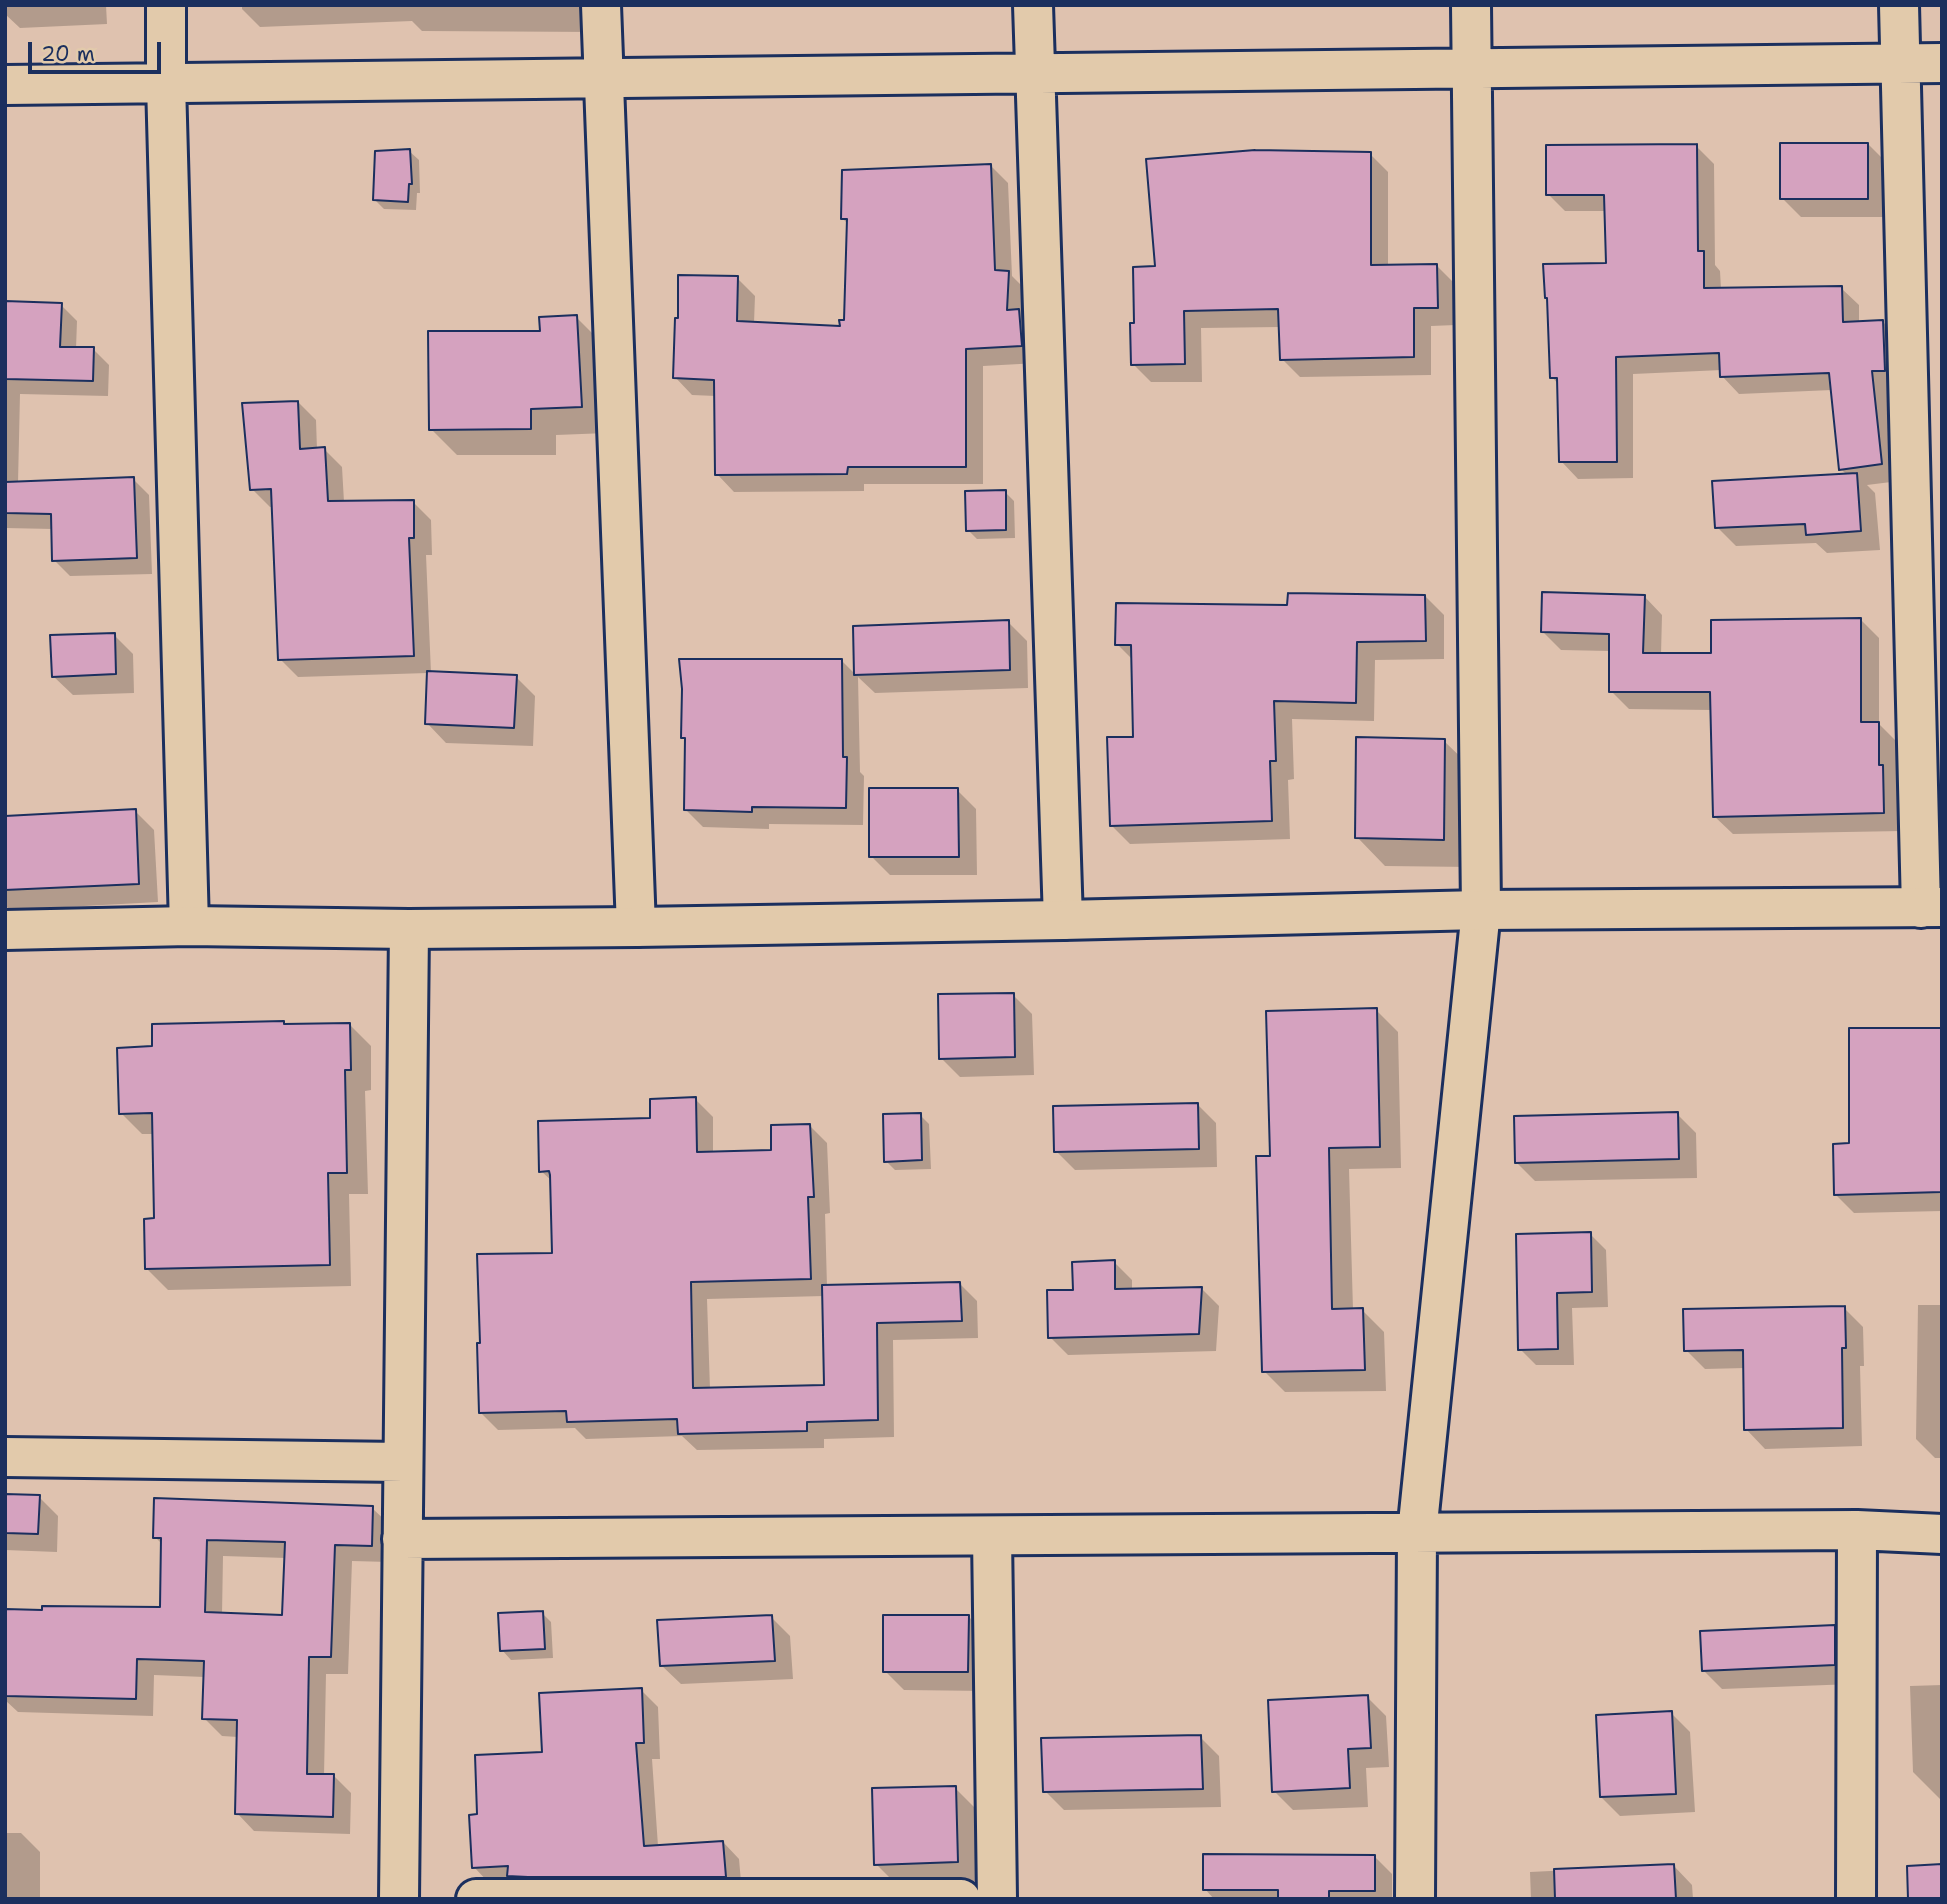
<!DOCTYPE html>
<style>
body{margin:0}
#map{position:relative;width:1947px;height:1904px;overflow:hidden;background:#dfc2af;font-family:"Shantell Sans",sans-serif}
canvas{display:block}
.frame{position:absolute;inset:0;border:7px solid #1b2f5e;pointer-events:none}
.scale{position:absolute;left:28px;top:42px;width:133px;height:32px;box-sizing:border-box;border:4px solid #1b2f5e;border-top:0;padding-left:9px;font-size:21px;line-height:24px;white-space:nowrap;color:#1b2f5e;-webkit-text-stroke:5px #e2caab;paint-order:stroke}
</style>
<div id="map">
<canvas width="1947" height="1904"></canvas>
<div class="frame"></div>
<div class="scale">20 m</div>
</div>
<script>
const context = document.querySelector('canvas').getContext('2d');
context.lineJoin = 'round';
function fill(path, color) { context.fillStyle = color; context.fill(path, 'evenodd'); }
const shape = rows => new Path2D(rows.map(r => 'M' + r).join(''));
function trace(path, color, width, dash) { context.strokeStyle = color; context.lineWidth = width; context.lineCap = dash ? 'butt' : 'round'; context.setLineDash(dash || []); context.stroke(path); }
fill(shape([
 [5,5,106,5,107,24,20,28,5,14],
 [242,5,596,5,596,32,422,31,412,21,260,27,242,9],
 [769,5,855,5,855,7],
 [1868,144,1887,163,1887,217,1801,217,1782,198],
 [1696,146,1714,164,1715,265,1720,271,1721,289,1841,288,1859,305,1859,323,1883,322,1900,339,1902,388,1888,388,1899,481,1867,485,1875,493,1880,550,1827,553,1816,543,1736,546,1717,527,1847,475,1841,469,1832,390,1739,394,1722,376,1722,370,1633,374,1633,478,1578,479,1561,461,1559,385,1552,377,1549,300,1547,298,1608,264,1606,211,1565,211,1548,194],
 [409,151,419,160,420,193,417,193,416,210,384,209,375,200],
 [1370,154,1388,172,1388,267,1437,266,1455,284,1456,325,1431,326,1431,375,1300,377,1282,359,1280,327,1201,328,1202,382,1151,382,1133,364,1136,325,1157,268],
 [991,166,1008,183,1012,276,1026,290,1038,363,983,366,983,484,864,484,864,491,734,492,717,474,716,396,692,395,675,377,737,278,755,296,754,323,842,328,845,321,849,225,842,218],
 [5,303,61,305,77,321,76,349,93,349,109,365,108,396,20,394,18,483,133,479,149,495,152,574,70,576,54,560,53,529,5,528],
 [576,317,602,343,607,433,556,435,556,455,457,455,431,429,542,333],
 [298,402,316,420,317,450,324,449,342,467,344,502,413,502,431,520,432,555,426,555,431,673,516,677,535,696,533,746,446,743,427,723,428,673,298,677,280,659,274,507,270,507,252,489],
 [1005,492,1014,501,1015,538,977,539,968,530],
 [1425,596,1444,615,1444,659,1375,660,1374,721,1292,719,1294,779,1288,780,1290,839,1130,844,1112,826,1135,738,1133,660,1117,644,1289,607],
 [1644,596,1662,615,1661,655,1713,655,1861,620,1879,638,1879,724,1897,742,1896,781,1901,785,1902,831,1733,834,1714,816,1712,710,1629,709,1611,691,1610,651,1561,650,1543,632],
 [1008,622,1027,641,1028,688,875,693,858,677,860,772,864,776,863,825,769,824,769,829,703,827,686,810,687,741,682,737,841,660,856,675,855,628],
 [114,635,133,654,134,693,73,695,53,676],
 [1444,741,1473,769,1471,867,1385,866,1357,837],
 [957,790,976,809,977,875,890,875,871,856],
 [135,811,154,830,158,902,10,910,5,905,5,817],
 [1013,995,1032,1014,1034,1075,960,1077,941,1058],
 [1376,1010,1398,1032,1401,1168,1349,1169,1353,1310,1362,1310,1384,1332,1386,1391,1285,1392,1264,1371,1272,1158],
 [284,1023,286,1025,349,1024,371,1046,371,1090,365,1091,368,1194,349,1194,351,1286,168,1290,147,1269,156,1220,154,1134,142,1134,121,1113,154,1048],
 [1942,1029,1942,1211,1854,1213,1835,1194,1851,1145],
 [695,1099,713,1117,713,1154,773,1152,810,1126,827,1143,830,1213,825,1214,827,1287,959,1283,977,1301,978,1338,893,1340,894,1437,824,1439,824,1448,697,1450,682,1436,586,1439,575,1428,498,1430,480,1412,554,1254,552,1181,541,1171],
 [824,1296,826,1386,710,1389,707,1299],
 [1197,1104,1216,1123,1217,1167,1075,1170,1056,1151],
 [1677,1114,1696,1133,1697,1178,1535,1181,1516,1162],
 [920,1115,929,1124,931,1169,895,1170,886,1161],
 [1590,1234,1606,1250,1608,1307,1572,1308,1574,1365,1536,1365,1520,1349],
 [1114,1262,1132,1280,1132,1290,1201,1288,1219,1306,1216,1351,1068,1355,1050,1337,1075,1291],
 [1918,1305,1942,1305,1942,1458,1935,1458,1916,1439],
 [1844,1308,1863,1327,1864,1366,1860,1366,1862,1446,1765,1449,1746,1429,1745,1368,1705,1369,1686,1350],
 [5,1495,39,1497,58,1516,57,1552,5,1550],
 [372,1508,390,1525,389,1562,352,1561,348,1674,326,1674,324,1776,334,1776,351,1793,350,1834,254,1831,237,1813,238,1737,222,1736,204,1718,205,1677,154,1675,153,1716,18,1712,5,1700,5,1610,161,1609,163,1545,155,1537],
 [223,1556,286,1558,284,1616,222,1615],
 [542,1613,551,1622,553,1658,511,1660,502,1650],
 [968,1616,987,1635,987,1691,904,1690,885,1671],
 [771,1617,790,1636,793,1679,681,1684,661,1665],
 [1834,1626,1853,1645,1853,1684,1722,1689,1703,1670],
 [1942,1685,1942,1799,1940,1799,1913,1772,1910,1686],
 [641,1690,658,1707,660,1759,652,1759,658,1846,723,1842,739,1859,742,1893,490,1884,474,1867,479,1816,544,1753],
 [1367,1697,1386,1716,1389,1767,1366,1768,1368,1807,1293,1810,1274,1791],
 [1671,1713,1690,1732,1695,1812,1620,1816,1601,1797],
 [1200,1737,1219,1756,1221,1807,1064,1810,1045,1791],
 [955,1788,974,1807,976,1881,895,1883,876,1864],
 [5,1833,21,1833,40,1852,40,1899,5,1899],
 [1374,1856,1392,1874,1392,1899,1214,1899,1205,1889],
 [1673,1865,1692,1885,1693,1899,1531,1899,1530,1872]
]), '#0003');
const building = shape([
 [1780,143,1868,143,1868,199,1780,199,1780,143],
 [1697,144,1698,251,1704,251,1704,288,1842,286,1843,322,1883,320,1885,371,1872,371,1882,464,1839,470,1829,373,1720,377,1719,353,1616,357,1617,462,1559,462,1557,378,1550,378,1547,298,1545,298,1543,264,1606,263,1604,195,1546,195,1546,145,1697,144],
 [410,149,412,184,409,184,408,202,373,200,375,151,410,149],
 [1255,150,1371,152,1371,265,1437,264,1438,308,1414,308,1414,357,1280,360,1278,309,1184,311,1185,364,1131,365,1130,323,1134,323,1133,267,1155,266,1146,159,1255,150],
 [991,164,995,270,1009,271,1007,310,1019,309,1022,346,966,349,966,467,848,467,847,474,715,475,714,380,673,378,675,318,678,318,678,275,738,276,737,321,840,326,839,320,844,320,847,219,841,219,842,170,991,164],
 [5,301,62,303,60,347,94,347,93,381,5,379,5,301],
 [577,315,582,407,531,409,531,429,429,430,428,331,540,331,539,317,577,315],
 [298,401,300,449,325,447,328,501,414,500,414,538,409,538,414,656,278,660,271,489,250,490,242,403,298,401],
 [1857,473,1861,531,1806,535,1805,524,1715,528,1712,481,1857,473],
 [134,477,137,558,52,561,51,514,5,513,5,482,134,477],
 [1006,490,1006,530,966,531,965,491,1006,490],
 [1542,592,1645,595,1643,653,1711,653,1711,620,1861,618,1861,722,1879,722,1879,765,1883,765,1884,813,1713,817,1710,692,1609,692,1609,634,1541,632,1542,592],
 [1288,593,1425,595,1426,641,1357,642,1356,703,1274,701,1276,761,1270,761,1272,821,1110,826,1107,737,1133,737,1131,645,1115,645,1116,603,1287,605,1288,593],
 [1009,620,1010,670,854,675,853,626,1009,620],
 [115,633,116,674,52,677,50,635,115,633],
 [679,659,842,659,843,757,847,757,846,808,752,807,752,812,684,810,685,738,681,738,682,689,679,659],
 [427,671,517,675,514,728,425,724,427,671],
 [1356,737,1445,739,1444,840,1355,838,1356,737],
 [869,788,958,788,959,857,869,857,869,788],
 [136,809,139,884,5,890,5,816,136,809],
 [1014,993,1015,1057,939,1059,938,994,1014,993],
 [1377,1008,1380,1147,1329,1148,1332,1309,1363,1308,1365,1370,1262,1372,1256,1156,1270,1156,1266,1011,1377,1008],
 [284,1021,284,1024,350,1023,351,1070,345,1070,347,1173,328,1173,330,1265,145,1269,144,1219,154,1218,152,1113,119,1114,117,1048,152,1046,152,1024,284,1021],
 [1849,1028,1942,1028,1942,1192,1834,1195,1833,1144,1849,1143,1849,1028],
 [696,1097,697,1152,771,1150,771,1125,810,1124,814,1197,808,1197,811,1279,691,1282,693,1388,824,1385,822,1285,960,1282,962,1321,877,1323,878,1420,807,1422,807,1431,678,1434,677,1419,567,1422,566,1411,479,1413,477,1343,480,1343,477,1254,552,1253,550,1175,549,1171,539,1172,538,1121,650,1118,650,1099,696,1097],
 [1198,1103,1199,1149,1054,1152,1053,1106,1198,1103],
 [1678,1112,1679,1159,1515,1163,1514,1116,1678,1112],
 [921,1113,922,1160,884,1162,883,1114,921,1113],
 [1591,1232,1592,1292,1557,1293,1558,1349,1518,1350,1516,1234,1591,1232],
 [1115,1260,1115,1289,1202,1287,1199,1334,1048,1338,1047,1290,1073,1290,1072,1262,1115,1260],
 [1845,1306,1846,1348,1842,1348,1843,1428,1744,1430,1743,1350,1684,1351,1683,1309,1845,1306],
 [5,1494,40,1495,38,1534,5,1533,5,1494],
 [154,1498,373,1506,372,1546,335,1545,331,1657,309,1657,307,1774,334,1774,333,1817,235,1814,237,1720,202,1719,204,1661,137,1659,136,1699,5,1696,5,1609,42,1610,42,1606,160,1607,161,1538,153,1538,154,1498],
 [207,1540,285,1542,282,1615,205,1612,207,1540],
 [543,1611,545,1649,500,1651,498,1613,543,1611],
 [772,1615,775,1661,660,1666,657,1620,772,1615],
 [883,1615,969,1615,968,1672,883,1672,883,1615],
 [1835,1625,1835,1665,1702,1671,1700,1631,1835,1625],
 [642,1688,644,1743,636,1743,644,1846,723,1841,726,1877,528,1877,507,1876,508,1866,472,1868,469,1815,477,1814,475,1755,542,1752,539,1693,642,1688],
 [1368,1695,1371,1748,1348,1749,1350,1788,1272,1792,1268,1700,1368,1695],
 [1672,1711,1676,1794,1600,1797,1596,1715,1672,1711],
 [1201,1735,1203,1789,1043,1792,1041,1738,1201,1735],
 [956,1786,958,1862,874,1865,872,1788,956,1786],
 [1203,1854,1375,1855,1375,1891,1329,1891,1329,1899,1278,1899,1278,1890,1203,1890,1203,1854],
 [1674,1864,1676,1899,1555,1899,1554,1869,1674,1864],
 [1942,1864,1942,1899,1908,1899,1907,1866,1942,1864]
]);
fill(building, '#d5a2bf');
trace(building, '#1b2f5e', 2);
const street = shape([
 [166,5,166,83,189,926],
 [601,5,636,927],
 [1033,5,1063,920],
 [1899,5,1921,908],
 [5,85,1942,63],
 [5,1457,403,1462],
 [992,1536,997,1899],
 [402,1539,1857,1530,1942,1534],
 [399,1899,409,929],
 [476,1899,961,1899],
 [1415,1899,1417,1533,1481,910,1471,5],
 [1856,1899,1857,1530]
]);
const secondary = shape([
 [5,930,189,926,409,929,636,927,1063,920,1481,910,1942,907]
]);
trace(street, '#1b2f5e', 44);
trace(secondary, '#1b2f5e', 44);
trace(street, '#e2caab', 38);
trace(secondary, '#e2caab', 38);
</script>
